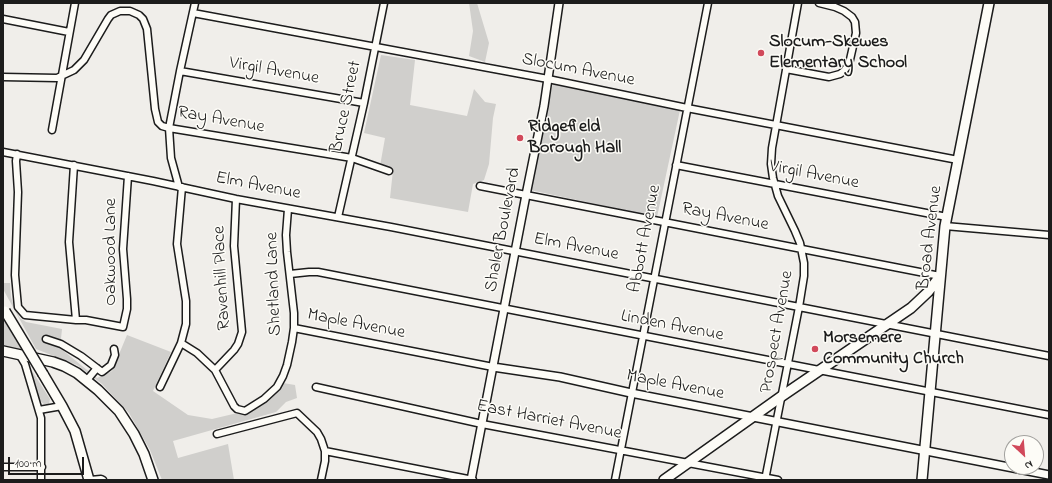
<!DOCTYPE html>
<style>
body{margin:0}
#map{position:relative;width:1052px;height:483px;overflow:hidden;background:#f0eeea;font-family:"Indie Flower",sans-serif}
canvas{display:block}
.frame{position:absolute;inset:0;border:4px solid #1c1c1c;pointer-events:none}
.north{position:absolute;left:1004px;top:435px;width:40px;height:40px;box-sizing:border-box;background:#fdfcf7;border:1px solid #a3a29f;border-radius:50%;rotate:154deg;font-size:11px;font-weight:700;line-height:16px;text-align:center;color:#1c1c1c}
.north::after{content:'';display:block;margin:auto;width:14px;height:18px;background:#d1495b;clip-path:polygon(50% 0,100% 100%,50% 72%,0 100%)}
.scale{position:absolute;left:8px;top:457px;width:76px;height:18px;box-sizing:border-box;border:2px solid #1c1c1c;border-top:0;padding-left:5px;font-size:12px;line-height:14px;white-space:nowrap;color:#1c1c1c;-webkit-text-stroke:3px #fdfcf7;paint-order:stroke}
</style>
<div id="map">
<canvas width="1052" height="483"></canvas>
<div class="frame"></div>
<div class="north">N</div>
<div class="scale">100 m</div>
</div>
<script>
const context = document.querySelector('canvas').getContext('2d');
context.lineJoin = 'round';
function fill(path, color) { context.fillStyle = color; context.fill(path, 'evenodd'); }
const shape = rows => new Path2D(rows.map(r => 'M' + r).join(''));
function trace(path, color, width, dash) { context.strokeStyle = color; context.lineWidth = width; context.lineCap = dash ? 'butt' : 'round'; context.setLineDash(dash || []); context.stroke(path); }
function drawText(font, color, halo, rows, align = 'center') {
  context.font = font + ' "Indie Flower",sans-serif'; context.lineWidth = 3; context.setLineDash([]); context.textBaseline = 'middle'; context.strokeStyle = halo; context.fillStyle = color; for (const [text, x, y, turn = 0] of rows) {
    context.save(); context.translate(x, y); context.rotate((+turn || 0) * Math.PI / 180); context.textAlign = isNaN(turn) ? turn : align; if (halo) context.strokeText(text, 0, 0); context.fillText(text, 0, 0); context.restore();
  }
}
fill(shape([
 [469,3,477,3,489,43,485,62,469,56,473,31],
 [381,55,415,60,410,105,467,116,474,89,485,102,496,104,493,118,489,164,484,180,473,184,468,212,390,198,393,170,380,166,385,138,364,133],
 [553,83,680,110,657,217,530,190],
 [3,283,10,283,11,297,15,309,20,318,26,322,62,329,60,348,97,378,112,371,127,335,171,352,153,391,188,415,212,419,250,410,283,383,295,385,297,398,286,402,276,412,173,441,178,458,228,444,234,480,162,480,150,450,129,413,102,384,77,365,36,349,3,289],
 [3,307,17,333,32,357,3,351],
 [27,363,50,399,49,404,44,404,39,400]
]), '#d0cfcc');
const minor = shape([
 [193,13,548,79,687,108,958,160],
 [3,19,69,32],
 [786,69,829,77,840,74,844,71,849,64,856,33,855,22,852,17,844,11,835,7,819,3],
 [180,71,364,103],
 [3,77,57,78,74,70,84,60,108,19,111,15,120,11,130,11,139,15,143,19,147,29,155,109,158,122,162,126,169,128,352,158,389,171],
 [52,130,75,3],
 [3,152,153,181,236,199,391,227,1049,356],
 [17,154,16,161,18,192,15,275,18,307,25,315,76,320,86,320,123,327,127,309,127,299,123,249,128,176],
 [74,165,69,242,76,320],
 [676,165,947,217],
 [480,186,940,276],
 [179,187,171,158,169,128,180,71,195,3],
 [338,217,364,103,384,3],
 [945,226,1049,235],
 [290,274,309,272,318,272,1049,415],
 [294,328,493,367],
 [46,339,61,344,81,356,102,372,111,365,115,355,114,349],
 [181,343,197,353,215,370,234,406,237,409,245,411,264,399,277,387,283,376,287,365,292,342,294,328,294,313,287,252,286,235,288,209],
 [19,354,25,364,41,418,41,480],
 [215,370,234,350,238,344,242,332,234,246,236,199],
 [87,380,97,368],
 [160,387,181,343,186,324,186,301,177,244,182,187],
 [316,387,482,424,778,480],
 [39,410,62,406],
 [217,434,297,413,317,432,321,439,325,451,325,461,321,480],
 [325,451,473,480],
 [3,467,42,467],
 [90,480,101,479,103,480],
 [615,480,708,3],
 [765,480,799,307,804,276,804,263,800,243,795,231,778,196,773,178,771,164,772,148,798,3]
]);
const tertiary = shape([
 [493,367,560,377,631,393,1049,475],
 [471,480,526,195,544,106,559,3]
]);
const primary = shape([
 [3,351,53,362,64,366,77,373,98,390,119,411,134,434,144,454,153,480],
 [43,374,62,406,75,431,89,480],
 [664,480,782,396,911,308,928,292,940,276],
 [922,480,945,226,989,3]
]);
trace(minor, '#1c1c1c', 9);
trace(tertiary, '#1c1c1c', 10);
trace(primary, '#1c1c1c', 12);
trace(minor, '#fdfcf7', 6);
trace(tertiary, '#fdfcf7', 7);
trace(primary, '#fdfcf7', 9);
const primaryBridge = shape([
 [5,311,43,374]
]);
trace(primaryBridge, '#1c1c1c', 12, []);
trace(primaryBridge, '#fdfcf7', 9);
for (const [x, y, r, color] of [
 [761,53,4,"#d1495b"],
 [520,138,4,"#d1495b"],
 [815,349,4,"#d1495b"]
]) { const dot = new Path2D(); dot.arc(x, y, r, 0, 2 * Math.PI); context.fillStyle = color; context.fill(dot); trace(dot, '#fdfcf7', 1.5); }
drawText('bold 18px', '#1c1c1c', '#fdfcf7', [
 ["Slocum-Skewes",769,43],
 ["Elementary School",769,64],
 ["Ridgefield",528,128],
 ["Borough Hall",528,149],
 ["Morsemere",823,339],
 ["Community Church",823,360]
], 'left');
drawText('18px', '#1c1c1c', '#fdfcf7', [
 ["Slocum Avenue",578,71,11],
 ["Virgil Avenue",274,72,10],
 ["Bruce Street",347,107,-78],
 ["Ray Avenue",221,121,10],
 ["Virgil Avenue",814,176,11],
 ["Elm Avenue",258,187,11],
 ["Ray Avenue",725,218,11],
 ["Shaler Boulevard",504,230,-79],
 ["Broad Avenue",931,238,-83],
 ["Abbott Avenue",646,239,-79],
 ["Elm Avenue",576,248,11],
 ["Oakwood Lane",112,252,-90],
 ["Ravenhill Place",223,278,-93],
 ["Shetland Lane",275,284,-92],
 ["Maple Avenue",356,325,11],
 ["Linden Avenue",672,327,11],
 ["Prospect Avenue",778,332,-80],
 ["Maple Avenue",675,386,11],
 ["East Harriet Avenue",549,421,11]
]);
</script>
